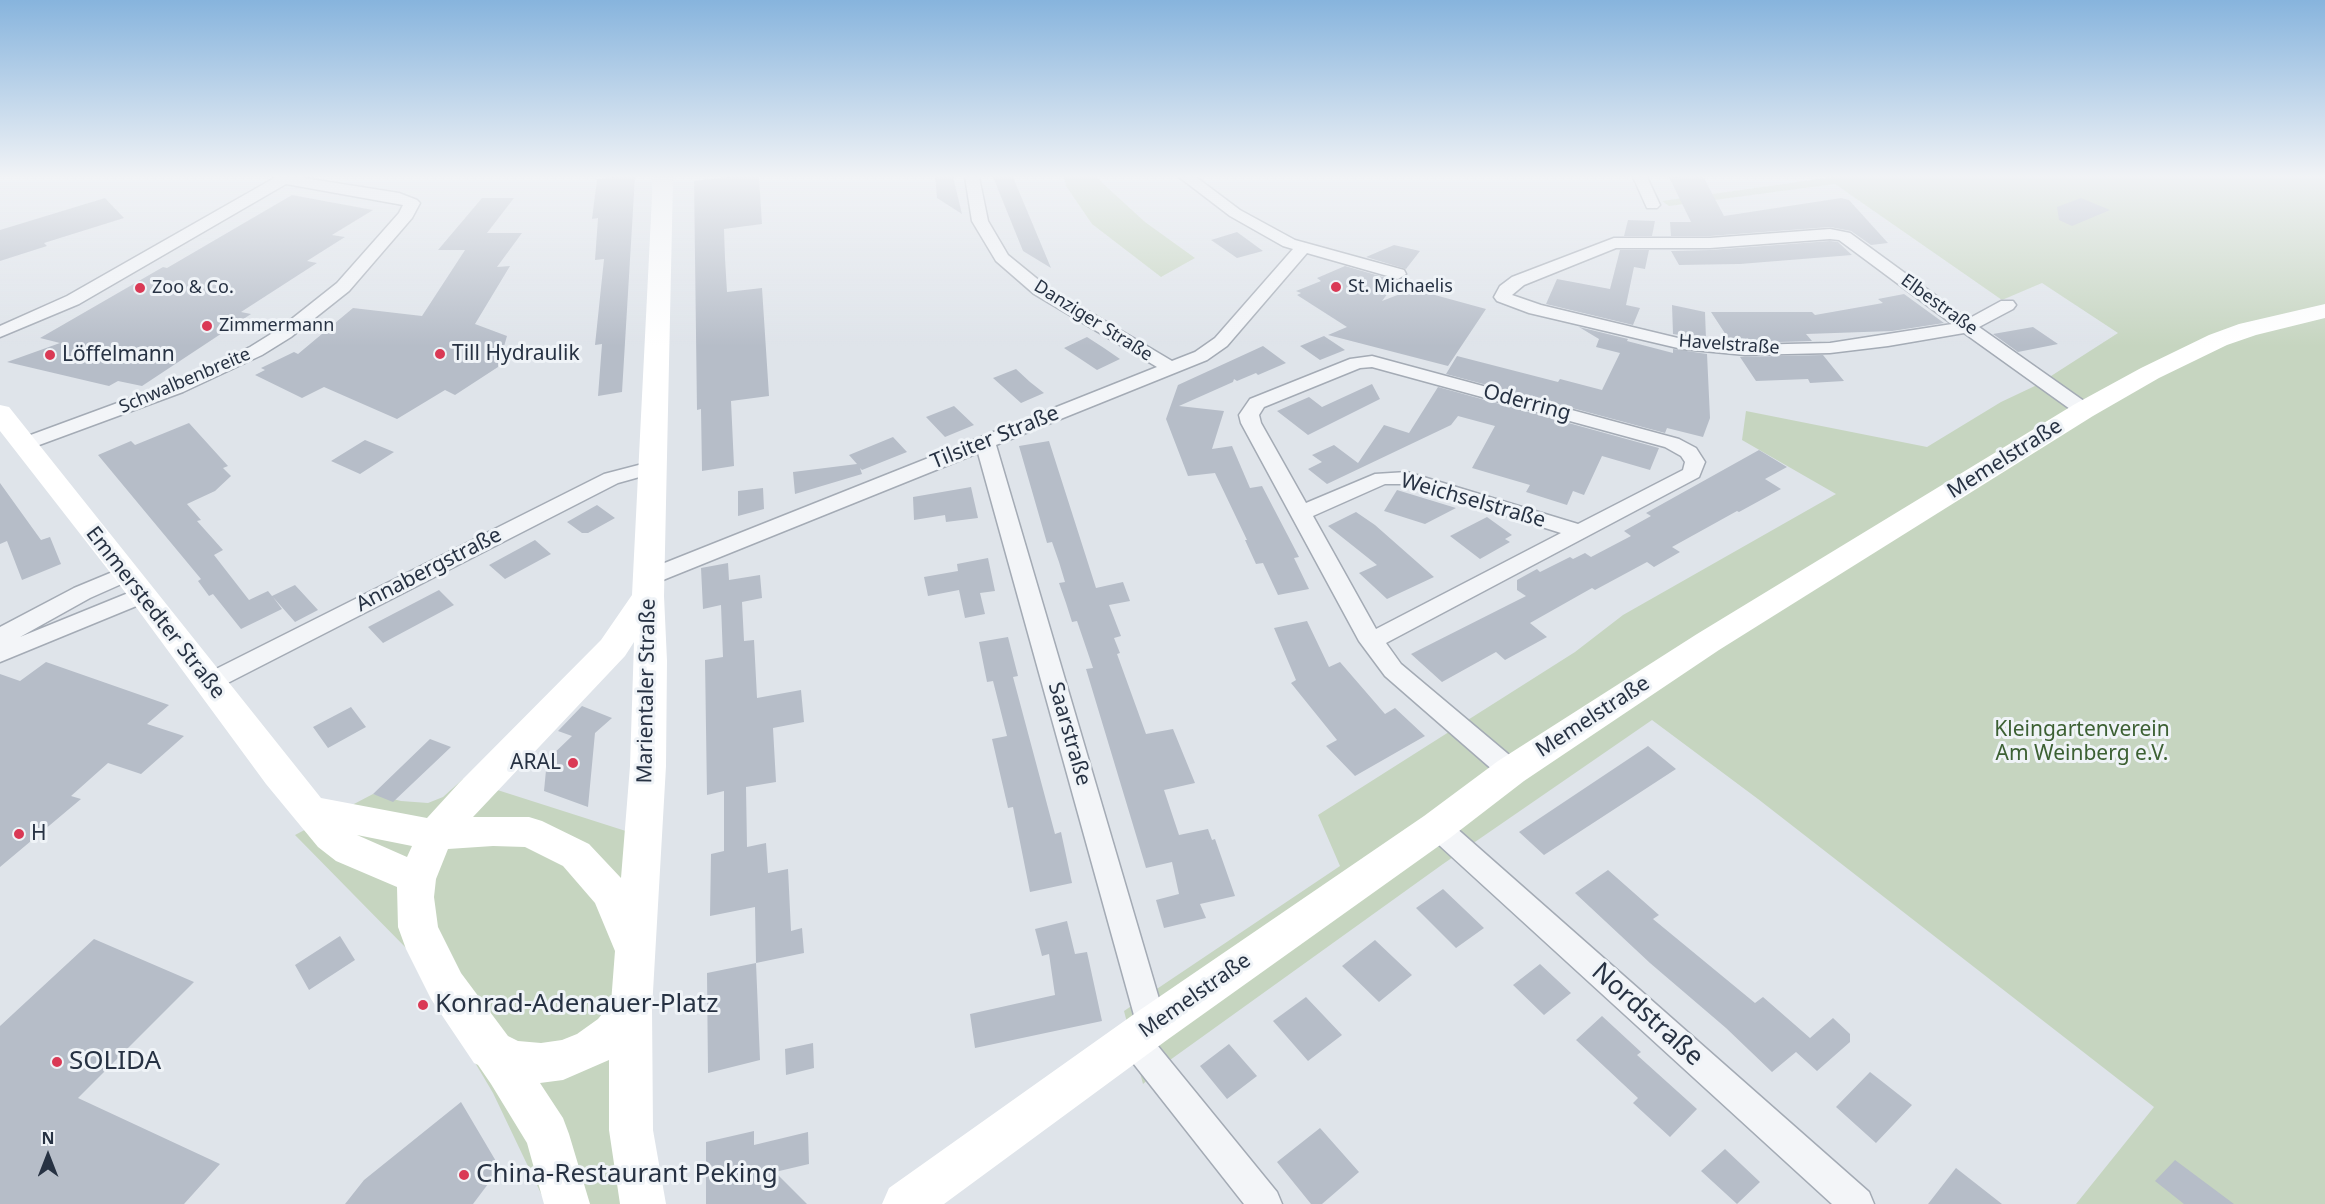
<!DOCTYPE html>
<meta charset="utf-8">
<style>
body{margin:0}
#map{position:relative;width:2325px;height:1204px;overflow:hidden;background:#dfe4ea;font-family:"Noto Sans",sans-serif}
canvas{display:block}
.north{position:absolute;left:18px;top:1126px;width:60px;height:60px;-webkit-text-stroke:4px #eff3f7;paint-order:stroke;rotate:0deg;font-size:16px;font-weight:700;line-height:24px;text-align:center;color:#273243}
.north::after{content:'';display:block;margin:auto;width:21px;height:27px;background:#273243;clip-path:polygon(50% 0,100% 100%,50% 72%,0 100%)}
</style>
<div id="map">
<canvas width="2325" height="1204"></canvas>
<div class="north">N</div>
</div>
<script>
const context = document.querySelector('canvas').getContext('2d');
context.lineJoin = 'round';
function fill(path, color) { context.fillStyle = color; context.fill(path, 'evenodd'); }
const shape = rows => new Path2D(rows.map(r => 'M' + r).join(''));
function trace(path, color, width, dash) { context.strokeStyle = color; context.lineWidth = width; context.lineCap = dash ? 'butt' : 'round'; context.setLineDash(dash || []); context.stroke(path); }
function drawText(font, color, halo, rows, align = 'center') {
  context.font = font + ' "Noto Sans",sans-serif'; context.lineWidth = 6; context.setLineDash([]); context.textBaseline = 'middle'; context.strokeStyle = halo; context.fillStyle = color; for (const [text, x, y, turn = 0] of rows) {
    context.save(); context.translate(x, y); context.rotate((+turn || 0) * Math.PI / 180); context.textAlign = isNaN(turn) ? turn : align; if (halo) context.strokeText(text, 0, 0); context.fillText(text, 0, 0); context.restore();
  }
}
fill(shape([
 [1064,177,1096,177,1145,222,1195,258,1161,277,1092,224,1066,186],
 [1833,177,2325,177,2325,1204,2076,1204,2154,1107,1758,799,1652,720,1443,864,1170,1060,1143,1084,1124,1011,1340,866,1318,815,1575,652,1623,615,1836,494,1742,440,1746,411,1927,447,2001,402,2037,385,2118,333,2042,283,2002,300,1835,184,1669,206,1662,201],
 [463,779,657,841,643,1055,662,1204,546,1204,493,1093,409,951,295,835,373,794,401,801,428,803,443,797]
]), '#c6d5c0');
fill(shape([
 [615,177,635,177,622,392,598,396,602,344,595,345,604,259,595,260,598,218,592,219,597,179],
 [730,177,759,177,762,224,724,229,725,258,727,292,762,288,769,396,731,401,734,466,702,471,701,409,697,410,694,181],
 [935,177,953,177,962,214,937,198],
 [993,177,1013,177,1051,268,1023,251],
 [1669,177,1704,178,1724,216,1841,198,1849,200,1888,243,1871,245,1851,231,1830,227,1710,236,1671,236,1670,222,1691,222],
 [292,195,373,210,332,235,345,237,307,261,317,263,241,312,251,314,142,386,118,381,109,386,7,362,60,343,40,338,163,267,167,268],
 [105,198,124,218,44,243,47,246,0,261,0,230],
 [482,198,514,198,487,233,522,233,497,267,510,266,475,324,507,336,498,367,455,395,445,390,397,419,324,387,302,398,255,375,265,370,261,368,294,352,298,354,353,308,422,316,465,250,438,250],
 [2081,198,2110,210,2072,226,2059,220,2057,207],
 [1628,220,1655,221,1652,236,1624,236],
 [1237,232,1263,251,1237,258,1211,240],
 [1830,241,1838,242,1852,255,1740,264,1679,265,1671,251,1710,250],
 [1394,245,1420,251,1406,269,1366,257],
 [1620,250,1649,250,1645,269,1634,267,1626,305,1640,308,1633,325,1546,304,1557,279,1610,289],
 [1345,266,1397,281,1382,301,1413,289,1486,309,1448,366,1328,335,1347,327,1297,295,1301,293,1296,291,1321,281,1317,278],
 [1904,294,1944,323,1892,331,1806,334,1812,341,1745,343,1730,341,1711,312,1812,312,1815,315,1883,303,1878,299],
 [1672,305,1705,312,1706,339,1673,334],
 [1579,327,1628,339,1627,341,1673,353,1673,349,1707,354,1710,418,1703,437,1667,428,1665,433,1446,374,1457,356,1558,382,1560,379,1602,390,1620,353,1596,347,1599,339],
 [2033,327,2058,344,2018,352,1993,334],
 [1324,336,1345,350,1320,360,1300,346],
 [1087,337,1104,348,1120,359,1097,370,1064,348],
 [1263,346,1286,363,1258,375,1256,373,1237,381,1234,379,1233,382,1179,406,1224,411,1212,449,1232,446,1250,488,1262,486,1299,557,1294,558,1309,589,1278,595,1263,563,1256,564,1245,540,1247,540,1215,473,1188,476,1166,419,1178,385],
 [1823,355,1844,381,1810,383,1808,379,1756,381,1740,357],
 [1016,369,1030,382,1044,393,1021,403,993,378],
 [1372,384,1380,399,1308,435,1277,411,1309,397,1322,407],
 [1438,387,1659,448,1650,470,1602,456,1584,495,1573,491,1567,505,1526,492,1530,485,1472,468,1495,426,1458,416,1451,425,1327,484,1308,469,1322,462,1312,455,1334,445,1358,463,1384,425,1409,433],
 [954,406,974,425,945,437,926,417],
 [189,423,228,466,223,468,231,476,215,491,187,504,201,520,197,521,223,550,214,555,249,600,268,591,272,596,295,585,318,610,295,622,273,597,282,609,241,629,213,594,209,596,198,581,201,579,98,455,131,441,135,445],
 [893,437,907,452,862,470,860,468,862,474,795,494,793,472,857,464,849,455],
 [365,440,394,452,360,474,331,461],
 [1049,441,1096,588,1123,582,1130,601,1109,605,1121,636,1114,638,1120,653,1117,654,1146,734,1173,729,1195,783,1164,790,1179,835,1208,829,1212,840,1215,839,1235,896,1200,904,1206,918,1164,928,1156,900,1179,894,1172,862,1146,868,1086,669,1093,668,1077,621,1072,622,1066,603,1059,583,1065,582,1059,562,1052,542,1047,543,1019,446],
 [1759,450,1787,467,1765,479,1781,489,1739,512,1737,511,1672,547,1680,552,1654,567,1647,562,1595,590,1592,588,1530,623,1547,637,1505,660,1496,652,1442,682,1411,654,1526,596,1517,590,1517,580,1537,569,1540,572,1570,557,1573,559,1585,553,1591,557,1631,536,1624,531,1651,516,1646,513],
 [0,483,41,540,50,537,61,564,22,580,7,541,0,544],
 [971,487,978,518,946,522,945,515,914,520,913,497],
 [763,488,764,509,738,516,738,491],
 [1397,490,1456,508,1425,524,1384,511],
 [597,505,615,518,588,533,582,533,567,522],
 [1356,512,1375,525,1434,577,1387,599,1359,573,1377,565,1328,526],
 [1487,517,1512,535,1505,539,1510,542,1480,559,1450,536],
 [535,540,551,554,505,579,489,565],
 [988,558,995,591,980,593,985,614,965,618,959,590,928,596,924,577,958,571,957,564],
 [728,563,729,580,760,575,762,598,742,602,744,641,754,640,757,698,801,690,804,722,773,728,776,782,746,787,747,847,766,843,768,873,788,869,791,931,802,928,804,953,756,963,755,907,710,916,711,854,724,851,724,791,707,795,705,660,723,657,721,605,703,609,701,568],
 [439,590,454,605,383,643,368,627],
 [1307,621,1329,667,1340,662,1385,714,1395,708,1425,736,1355,776,1326,746,1337,740,1291,683,1296,680,1274,628],
 [1008,637,1018,676,1013,677,1055,834,1061,832,1072,883,1030,892,1013,807,1008,808,992,739,1007,736,993,681,987,682,979,642],
 [46,662,169,705,147,724,184,736,141,774,108,763,71,796,81,799,0,867,0,674,20,681],
 [582,706,612,718,595,733,588,807,544,791,547,760,572,736,558,731],
 [351,707,366,727,328,748,313,727],
 [430,739,451,747,393,802,373,794],
 [1648,746,1676,769,1544,855,1519,832],
 [1608,870,1659,915,1653,919,1755,1003,1763,997,1810,1038,1833,1018,1850,1034,1850,1042,1817,1071,1796,1052,1772,1072,1726,1028,1650,963,1575,893],
 [1443,889,1484,928,1456,948,1416,908],
 [1067,921,1075,954,1087,952,1102,1021,975,1048,970,1014,1055,995,1049,954,1042,956,1035,929],
 [340,936,355,960,309,990,295,965],
 [94,939,194,982,78,1098,220,1164,184,1204,0,1204,0,1026],
 [1375,940,1412,975,1379,1002,1342,966],
 [756,963,760,1060,708,1073,707,973],
 [1540,964,1571,993,1544,1015,1513,985],
 [1306,997,1342,1035,1308,1061,1273,1021],
 [1602,1016,1641,1052,1637,1055,1697,1109,1670,1137,1633,1103,1638,1098,1576,1040],
 [813,1043,814,1068,786,1075,785,1049],
 [1229,1044,1257,1076,1227,1099,1200,1066],
 [1870,1072,1912,1105,1876,1143,1836,1107],
 [461,1102,500,1168,473,1204,345,1204,364,1180],
 [1320,1128,1359,1172,1322,1204,1311,1204,1277,1162],
 [754,1131,754,1145,808,1132,809,1164,775,1172,807,1204,706,1204,706,1142],
 [1725,1149,1760,1182,1737,1204,1701,1171],
 [2175,1160,2234,1204,2184,1204,2155,1181],
 [1956,1168,2002,1204,1928,1204]
]), '#b6bdc8');
const street = shape([
 [276,177,298,177,399,193,417,200,420,203,412,218,349,291,291,337,262,355,183,392,31,448,17,448,14,444,17,440,169,384,250,347,279,329,337,283,399,213,403,205,286,184,79,304,0,337,0,326,67,296,276,177],
 [965,177,979,177,988,221,1008,255,1046,286,1172,361,1195,352,1215,338,1293,249,1283,246,1230,216,1179,177,1196,177,1240,210,1295,240,1404,270,1406,274,1398,279,1307,253,1227,346,1207,360,996,445,1167,1026,1163,1036,1153,1040,1277,1192,1282,1204,1244,1204,1122,1049,1118,1039,1122,1029,1133,1025,1137,1026,978,453,658,582,650,585,642,582,639,577,642,572,1157,367,1034,294,996,261,972,221,965,177],
 [1633,177,1647,177,1660,205,1657,208,1647,208,1633,177],
 [1830,229,1850,233,1968,319,2001,301,2013,301,2016,305,2013,309,1979,327,2091,406,2094,410,2091,414,2077,414,1964,333,1888,346,1830,353,1745,355,1682,349,1529,313,1497,301,1494,297,1500,286,1512,277,1614,238,1710,238,1830,229],
 [1830,239,1839,240,1952,324,1830,343,1745,345,1682,339,1541,305,1512,295,1524,285,1616,248,1710,248,1830,239],
 [1372,356,1679,439,1696,448,1705,462,1699,477,1386,643,1401,664,1520,764,1524,771,1520,778,1511,781,1502,778,1385,676,1359,641,1241,423,1239,415,1250,399,1350,359,1372,356],
 [1372,367,1665,447,1681,456,1685,462,1683,470,1578,524,1407,472,1375,474,1306,503,1261,423,1259,415,1264,407,1360,368,1372,367],
 [1385,484,1406,484,1561,533,1376,629,1313,516,1385,484],
 [654,461,661,463,664,467,661,471,618,483,216,689,208,692,200,689,196,683,200,677,604,474,654,461],
 [127,566,135,568,138,573,135,578,90,598,20,637,143,587,151,590,154,595,151,600,0,662,0,627,74,588,127,566],
 [1437,816,1446,819,1869,1192,1874,1204,1832,1204,1428,835,1424,827,1428,819,1437,816]
]);
trace(street, '#a4abb5', 3);
fill(street, '#f3f5f8');
fill(shape([
 [653,177,673,177,664,596,667,661,666,766,652,1009,653,1130,666,1204,620,1204,609,1130,609,1060,563,1080,540,1083,563,1118,569,1134,590,1204,544,1204,527,1143,491,1084,478,1065,474,1063,431,999,406,949,398,927,397,887,336,861,318,847,266,784,116,580,0,431,0,405,9,407,321,798,427,818,459,783,601,640,632,595,653,177],
 [634,642,630,766,621,878,589,844,542,821,529,817,473,817,625,656,634,642],
 [357,835,412,846,407,857,357,835],
 [493,846,525,847,563,866,595,903,615,951,611,1003,598,1019,577,1034,562,1040,541,1043,518,1041,508,1036,461,973,438,927,434,897,436,879,448,849,493,846],
 [2325,304,2325,318,2256,335,2227,345,2159,378,2093,416,1719,650,1524,781,1450,838,1167,1040,944,1204,882,1204,889,1188,1137,1012,1424,816,1498,761,1697,634,2075,404,2141,368,2209,335,2239,324,2325,304]
]), '#fff');
const sky = context.createLinearGradient(0, 0, 0, 346);
sky.addColorStop(0, '#87b4dd');
sky.addColorStop(0.51, '#f1f3f6');
sky.addColorStop(1, '#f1f3f600');
context.fillStyle = sky;
context.fillRect(0, 0, 2325, 346);
for (const [x, y, r, color] of [
 [1336,287,6,"#da3955"],
 [140,288,6,"#da3955"],
 [207,326,6,"#da3955"],
 [440,354,6,"#da3955"],
 [50,355,6,"#da3955"],
 [573,763,6,"#da3955"],
 [19,834,6,"#da3955"],
 [423,1005,6,"#da3955"],
 [57,1062,6,"#da3955"],
 [464,1175,6,"#da3955"]
]) { const dot = new Path2D(); dot.arc(x, y, r, 0, 2 * Math.PI); context.fillStyle = color; context.fill(dot); trace(dot, '#eff3f7', 2); }
drawText('18px', '#273243', '#eff3f7', [
 ["St. Michaelis",1348,287],
 ["Zoo & Co.",152,288],
 ["Zimmermann",219,326]
], 'left');
drawText('18px', '#273243', '#eff3f7', [
 ["Elbestraße",1939,305,36],
 ["Danziger Straße",1093,321,32],
 ["Havelstraße",1729,345,4],
 ["Schwalbenbreite",185,381,-23]
]);
drawText('21px', '#273243', '#eff3f7', [
 ["Till Hydraulik",452,354],
 ["Löffelmann",62,355],
 ["ARAL",561,763,"right"],
 ["H",31,834]
], 'left');
drawText('21px', '#273243', '#eff3f7', [
 ["Oderring",1527,403,15],
 ["Tilsiter Straße",995,438,-22],
 ["Memelstraße",2005,459,-32],
 ["Weichselstraße",1473,501,16],
 ["Annabergstraße",429,570,-27],
 ["Emmerstedter Straße",155,613,52],
 ["Marientaler Straße",647,691,-89],
 ["Memelstraße",1593,717,-33],
 ["Saarstraße",1069,734,74],
 ["Memelstraße",1195,996,-35]
]);
drawText('21px', '#3c6033', '#eff3f7', [
 ["Kleingartenverein",2082,730],
 ["Am Weinberg e.V.",2082,754]
]);
drawText('26px', '#273243', '#eff3f7', [
 ["Konrad-Adenauer-Platz",435,1005],
 ["SOLIDA",69,1062],
 ["China-Restaurant Peking",476,1175]
], 'left');
drawText('26px', '#273243', '#eff3f7', [
 ["Nordstraße",1647,1015,42]
]);
</script>
